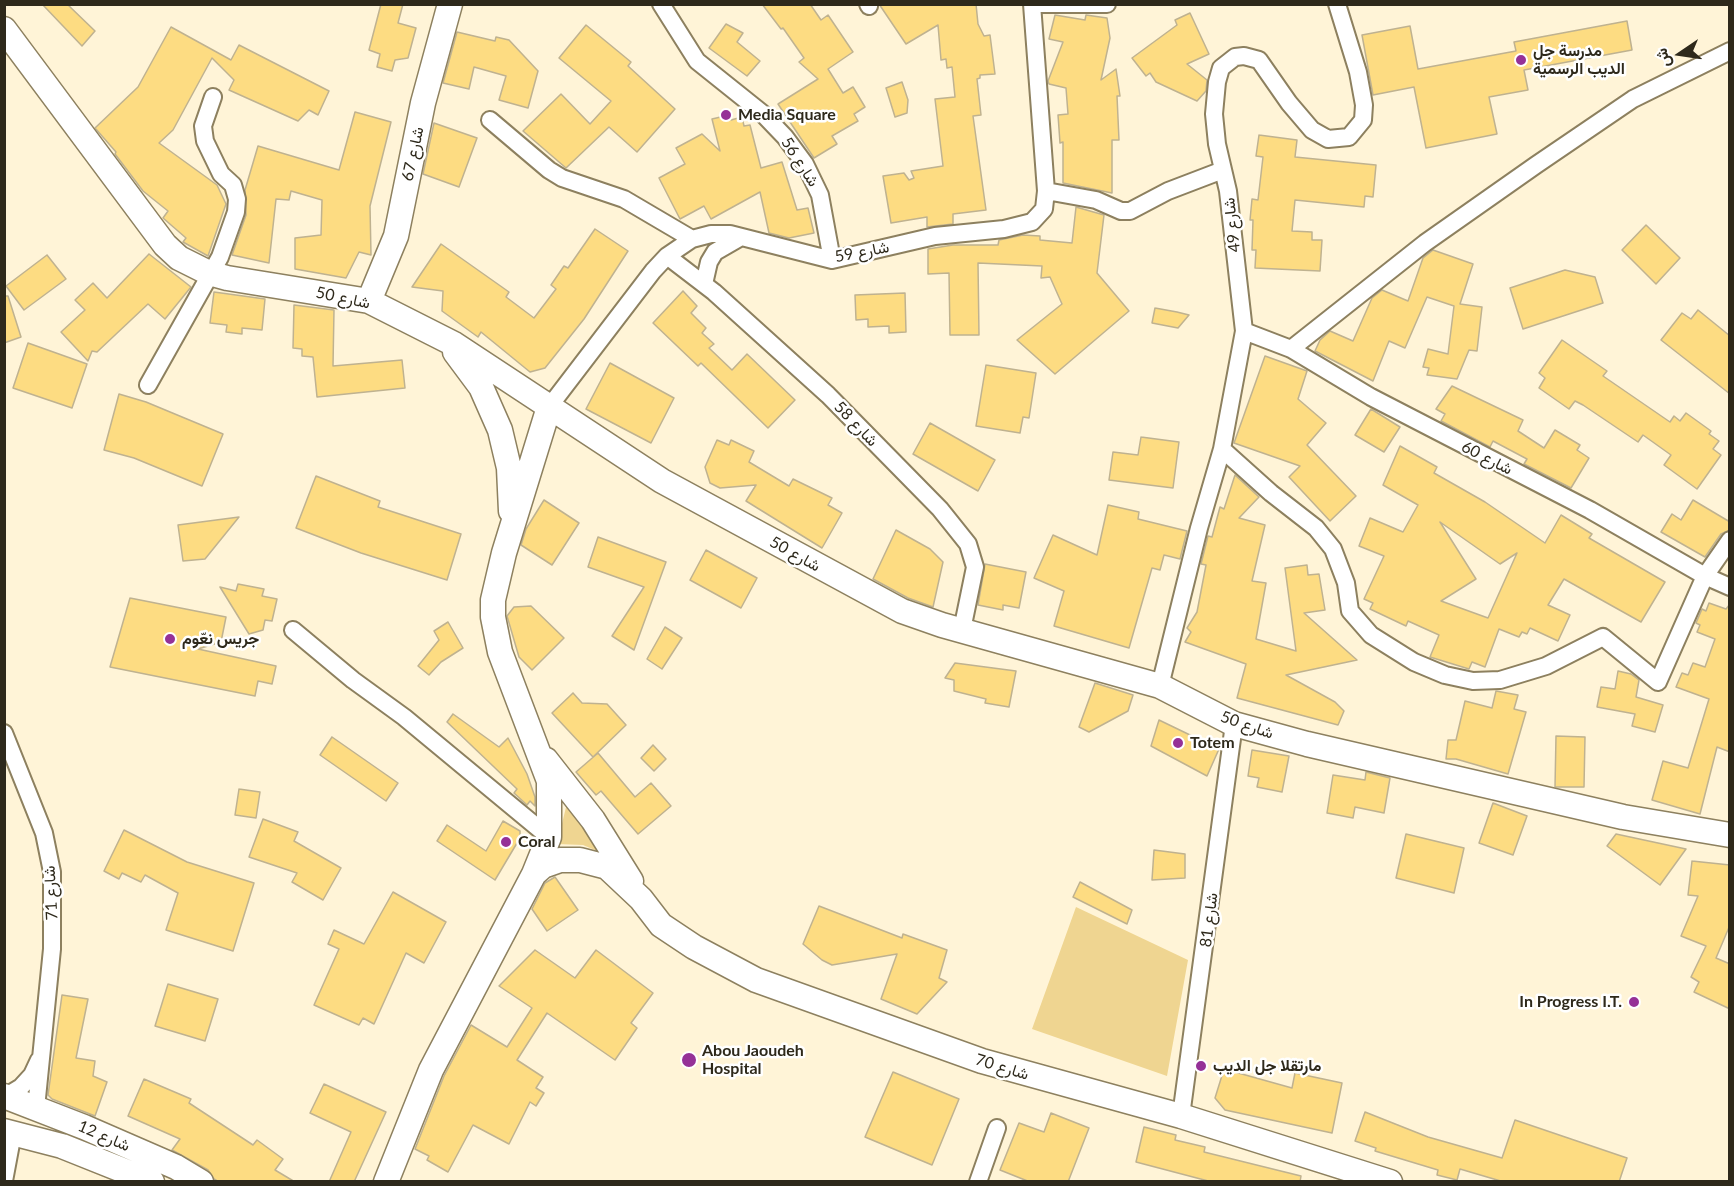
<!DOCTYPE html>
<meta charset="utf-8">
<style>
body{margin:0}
#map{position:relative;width:1734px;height:1186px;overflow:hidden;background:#fff4d7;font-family:Lato,Vazirmatn,sans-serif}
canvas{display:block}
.frame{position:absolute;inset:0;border:6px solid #2e291b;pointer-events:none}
.north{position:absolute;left:1650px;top:24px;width:60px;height:60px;-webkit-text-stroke:4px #fff;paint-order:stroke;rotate:257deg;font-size:16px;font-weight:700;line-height:24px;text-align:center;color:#2e291b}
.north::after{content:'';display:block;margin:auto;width:21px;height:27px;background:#2e291b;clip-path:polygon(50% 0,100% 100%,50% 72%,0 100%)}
</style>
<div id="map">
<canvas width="1734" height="1186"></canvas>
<div class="frame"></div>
<div class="north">ش</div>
</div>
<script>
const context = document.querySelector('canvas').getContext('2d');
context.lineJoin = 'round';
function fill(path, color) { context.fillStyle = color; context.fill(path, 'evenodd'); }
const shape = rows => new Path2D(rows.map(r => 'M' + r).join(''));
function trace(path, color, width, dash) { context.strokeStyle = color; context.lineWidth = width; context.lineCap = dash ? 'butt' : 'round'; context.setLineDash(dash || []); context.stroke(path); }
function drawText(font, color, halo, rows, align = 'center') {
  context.font = font + ' Lato,Vazirmatn,sans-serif'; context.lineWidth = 5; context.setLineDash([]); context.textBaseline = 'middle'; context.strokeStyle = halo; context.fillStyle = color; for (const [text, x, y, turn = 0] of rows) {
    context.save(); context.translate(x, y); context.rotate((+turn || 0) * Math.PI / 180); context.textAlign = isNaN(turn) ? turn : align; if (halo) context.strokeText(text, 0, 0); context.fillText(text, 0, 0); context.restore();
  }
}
fill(shape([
 [569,795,602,853,583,845,557,844],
 [1076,907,1188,960,1167,1076,1032,1029]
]), '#efd591');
const building = shape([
 [42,4,67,4,95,31,82,46,42,4],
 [381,4,403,4,398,23,416,28,408,58,395,60,392,71,377,67,380,54,369,50,381,4],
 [762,4,810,4,821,20,828,15,853,52,828,69,843,93,853,87,865,107,854,114,858,121,832,136,837,144,814,158,778,104,818,79,799,62,804,58,783,28,781,29,762,4],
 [879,4,976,4,978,24,984,36,990,35,995,74,980,75,980,78,977,79,981,115,973,116,986,210,953,214,953,224,927,227,927,217,891,223,883,176,904,173,909,180,914,178,911,171,943,166,935,99,955,97,952,67,947,68,946,59,941,60,938,25,906,44,879,4],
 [1190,13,1209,54,1187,64,1207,80,1206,91,1197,101,1156,82,1150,73,1146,76,1132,58,1177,25,1175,20,1190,13],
 [1055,15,1085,20,1086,15,1107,18,1110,38,1101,80,1116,69,1120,96,1117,96,1119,140,1112,140,1112,193,1063,183,1063,142,1060,143,1058,115,1068,114,1066,88,1049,84,1048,81,1063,42,1049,39,1055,15],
 [1627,21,1632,50,1524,70,1528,90,1489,97,1497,134,1426,148,1414,87,1373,95,1362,35,1410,26,1418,69,1516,51,1514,42,1627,21],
 [726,24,743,33,737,42,760,61,747,76,709,48,726,24],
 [586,25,631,62,628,66,675,109,637,152,609,127,566,168,523,131,561,94,590,124,611,101,559,58,586,25],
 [171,27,231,60,239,45,329,91,318,115,309,110,298,121,229,90,234,80,212,58,173,130,159,143,217,185,226,204,208,256,183,242,186,238,163,218,168,211,143,191,115,154,116,152,95,128,138,87,171,27],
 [457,32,495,41,496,37,509,40,538,71,528,108,499,100,506,76,474,67,469,89,443,83,457,32],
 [902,82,908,100,907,113,895,117,886,88,902,82],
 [355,112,391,122,370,206,371,255,359,252,346,278,295,269,295,238,321,235,322,200,291,191,289,200,276,199,269,263,232,255,246,215,245,190,258,146,339,170,355,112],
 [729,115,731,120,742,117,744,126,750,125,761,168,782,162,797,210,808,208,814,233,789,238,769,233,760,192,711,219,704,206,680,219,659,178,685,164,676,148,702,134,720,151,712,119,729,115],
 [434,123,477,138,459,187,423,174,434,123],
 [1259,135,1297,140,1295,157,1376,165,1373,197,1365,196,1364,207,1295,200,1292,231,1312,232,1312,240,1322,240,1320,271,1255,268,1256,250,1252,250,1253,220,1250,220,1252,199,1258,200,1263,157,1256,156,1259,135],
 [1076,207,1104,215,1097,273,1129,311,1055,374,1017,340,1062,304,1050,277,1041,278,1042,266,978,263,979,335,950,335,949,273,928,274,928,249,953,245,998,245,999,240,1023,235,1040,236,1040,240,1072,243,1076,207],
 [1646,225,1680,258,1656,284,1622,250,1646,225],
 [595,229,628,251,584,319,545,368,530,372,481,332,478,337,442,311,443,291,412,287,441,244,509,292,506,297,534,318,556,289,551,285,564,266,568,268,595,229],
 [1433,250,1473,264,1460,304,1482,307,1477,351,1469,350,1457,379,1427,375,1429,368,1423,367,1428,349,1448,354,1454,306,1427,297,1405,348,1389,341,1373,381,1315,351,1320,340,1330,331,1353,341,1372,298,1382,290,1408,301,1423,258,1433,250],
 [149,254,191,287,165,319,148,304,97,352,92,351,88,361,61,332,85,310,75,300,93,283,107,298,149,254],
 [47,255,66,279,24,310,6,286,47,255],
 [1565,270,1595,277,1603,303,1523,329,1510,288,1565,270],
 [683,291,697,306,691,313,706,328,702,333,714,344,709,348,732,370,747,354,795,400,768,428,701,363,698,366,653,323,683,291],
 [214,292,265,299,262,330,242,328,242,334,226,332,227,325,210,323,214,292],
 [905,293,906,332,889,333,889,326,868,327,868,319,856,320,855,295,905,293],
 [4,296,8,296,21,337,4,343,4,296],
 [294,305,334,310,333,366,402,360,405,388,317,397,313,357,302,356,302,349,293,348,294,305],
 [1155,308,1177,312,1189,315,1178,328,1152,323,1155,308],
 [1698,310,1730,336,1730,394,1661,340,1682,313,1691,319,1698,310],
 [1562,340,1607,371,1603,376,1670,422,1674,416,1680,421,1686,413,1711,431,1709,434,1719,441,1713,449,1721,455,1697,489,1664,465,1671,455,1643,435,1638,442,1583,405,1575,401,1569,409,1539,388,1545,378,1539,373,1562,340],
 [28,343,87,364,72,408,13,388,28,343],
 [1265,356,1307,371,1298,399,1326,423,1307,445,1356,496,1330,521,1289,477,1300,466,1234,443,1265,356],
 [610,363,674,398,651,443,586,409,610,363],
 [986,365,1036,373,1029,418,1023,417,1020,433,976,426,986,365],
 [1452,386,1523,420,1518,431,1544,448,1555,430,1580,445,1577,450,1589,458,1571,488,1524,464,1527,459,1493,441,1490,447,1441,421,1445,414,1436,409,1452,386],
 [119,394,146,402,223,434,202,486,134,458,104,450,119,394],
 [1371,409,1400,427,1384,452,1355,435,1371,409],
 [930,423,995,460,978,491,913,454,930,423],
 [1141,437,1179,442,1173,488,1109,480,1113,452,1138,455,1141,437],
 [717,440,729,445,731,440,754,451,749,462,789,486,793,479,832,498,828,505,842,513,822,548,746,501,756,485,720,488,710,483,705,467,717,440],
 [1400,446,1437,467,1434,473,1485,502,1545,543,1561,515,1592,534,1589,538,1665,582,1641,622,1564,579,1548,605,1570,615,1558,641,1530,628,1527,634,1522,632,1519,637,1499,629,1485,667,1472,662,1469,669,1430,657,1439,635,1408,621,1406,626,1370,609,1373,603,1364,599,1384,556,1359,546,1370,518,1403,532,1418,505,1383,485,1400,446],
 [1440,522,1500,564,1517,553,1488,618,1441,601,1476,579,1440,522],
 [1235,475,1259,497,1239,518,1265,525,1252,581,1266,583,1256,639,1296,651,1285,568,1307,565,1308,575,1319,574,1325,610,1304,613,1357,660,1286,675,1335,702,1344,711,1338,725,1237,698,1246,664,1185,642,1191,632,1187,628,1197,612,1206,565,1201,564,1208,536,1212,537,1220,507,1224,509,1235,475],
 [316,476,380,501,378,507,461,534,447,580,361,553,296,528,316,476],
 [544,500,579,523,552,565,521,545,526,529,544,500],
 [1693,500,1730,522,1730,530,1721,534,1705,557,1661,532,1672,514,1681,520,1693,500],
 [1108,505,1139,512,1138,519,1187,531,1180,559,1164,555,1160,570,1152,568,1129,648,1054,626,1064,591,1034,578,1053,535,1097,555,1108,505],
 [239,517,205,559,183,561,178,525,239,517],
 [896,530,930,549,943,562,933,607,908,598,873,579,896,530],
 [598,537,666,562,634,650,612,636,644,587,588,567,598,537],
 [706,550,757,578,741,608,690,580,706,550],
 [985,564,1026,572,1019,608,1003,605,1003,610,978,605,985,564],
 [238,584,264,589,262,596,277,599,272,621,265,620,263,630,249,634,220,587,236,591,238,584],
 [130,598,226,617,221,642,198,649,276,666,272,684,258,681,255,696,110,667,130,598],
 [1709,603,1726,609,1730,604,1730,752,1717,747,1700,814,1652,800,1663,761,1688,768,1709,699,1676,687,1682,673,1688,675,1693,663,1705,667,1715,639,1697,632,1700,625,1696,623,1702,609,1706,611,1709,603],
 [531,606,564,638,532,670,519,657,507,616,514,607,531,606],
 [448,622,463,648,441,662,429,675,418,666,439,640,434,631,448,622],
 [665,627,682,638,662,669,647,659,665,627],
 [955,663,1016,671,1009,707,985,703,986,699,954,691,954,680,945,678,955,663],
 [1618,671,1631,674,1639,680,1636,697,1663,705,1655,732,1632,726,1635,714,1597,707,1601,687,1615,689,1618,671],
 [1095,683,1133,695,1128,711,1089,732,1079,727,1095,683],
 [1496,691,1518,695,1514,709,1526,712,1508,774,1456,759,1446,759,1448,740,1456,740,1465,701,1492,708,1496,691],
 [573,693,582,703,607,704,626,725,593,757,552,713,573,693],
 [453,714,499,747,508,738,527,774,535,797,535,806,530,801,527,805,514,793,517,789,447,722,453,714],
 [1159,720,1219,749,1207,776,1151,746,1159,720],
 [1556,736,1585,737,1584,787,1555,787,1556,736],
 [332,737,398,783,386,801,320,755,332,737],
 [653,745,666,759,654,771,641,758,653,745],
 [1252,750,1289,756,1282,792,1257,787,1259,778,1248,776,1252,750],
 [598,753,635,797,651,783,671,806,638,834,601,791,596,795,576,772,598,753],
 [1366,772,1390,778,1384,813,1355,807,1353,818,1327,813,1333,775,1365,780,1366,772],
 [239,789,260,792,256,818,235,815,239,789],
 [1493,803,1527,816,1513,855,1479,843,1493,803],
 [263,819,298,832,294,841,341,868,323,900,292,882,297,873,249,857,263,819],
 [503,821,520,831,520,838,495,880,437,841,447,825,486,851,503,821],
 [124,830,187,862,254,883,233,951,166,930,178,893,145,875,141,882,122,873,119,879,104,871,124,830],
 [1406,834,1464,848,1454,893,1396,878,1406,834],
 [1616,834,1686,849,1660,885,1607,846,1616,834],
 [1154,850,1185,854,1185,878,1152,880,1154,850],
 [1692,861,1730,865,1730,925,1716,958,1730,964,1730,1009,1694,992,1699,982,1691,977,1706,946,1681,936,1698,896,1688,895,1692,861],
 [555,877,578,910,547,931,532,909,545,883,555,877],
 [1080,882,1132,910,1127,924,1073,897,1080,882],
 [393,892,446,922,424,963,406,953,374,1024,363,1018,359,1025,314,1005,339,949,328,944,334,930,364,944,393,892],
 [819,906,902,938,903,934,947,950,939,978,947,982,917,1014,881,999,897,954,832,965,822,960,803,944,819,906],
 [535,950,575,978,596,950,653,993,631,1023,637,1028,615,1060,547,1013,517,1060,543,1077,536,1088,544,1093,536,1106,530,1102,509,1144,473,1125,448,1172,427,1160,429,1156,415,1149,444,1076,471,1025,507,1047,532,1008,499,986,535,950],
 [168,984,218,999,205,1041,155,1026,168,984],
 [62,995,88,999,76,1058,95,1061,93,1076,107,1082,95,1116,52,1099,48,1095,62,995],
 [1224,1069,1292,1088,1295,1073,1342,1083,1332,1133,1225,1110,1215,1098,1224,1069],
 [893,1072,959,1099,932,1165,865,1137,893,1072],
 [144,1079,191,1099,189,1103,253,1145,257,1140,283,1159,275,1170,295,1182,219,1182,214,1179,208,1170,172,1150,180,1139,128,1116,144,1079],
 [324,1084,386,1112,354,1182,329,1182,351,1132,310,1113,324,1084],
 [1365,1112,1428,1137,1502,1158,1515,1120,1627,1158,1619,1182,1504,1182,1460,1169,1457,1180,1437,1175,1438,1170,1375,1151,1376,1148,1355,1141,1365,1112],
 [1051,1113,1089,1128,1068,1182,1030,1182,1000,1170,1019,1123,1044,1132,1051,1113],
 [1144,1127,1176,1135,1175,1140,1205,1147,1204,1152,1301,1176,1300,1182,1212,1182,1136,1162,1144,1127]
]);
fill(building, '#fddc82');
trace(building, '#bfb290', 1.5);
const street = shape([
 [661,4,697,61,762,113,785,137,805,164,820,195,832,260],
 [868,4,869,6],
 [1034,4,1107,4],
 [490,120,549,170,562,178,624,199,692,239],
 [1046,191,1096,200,1121,211,1130,211,1168,191,1223,170],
 [667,256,714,292,828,395,940,509,968,544,975,567,962,630],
 [704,284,709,262,715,252,741,237],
 [1244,331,1291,349,1371,397,1590,510,1705,576,1730,587],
 [1291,349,1425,243,1536,165,1633,99,1730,51],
 [148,385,220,257,236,212,237,199,233,185,221,174,205,141,203,126,213,97],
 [549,407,653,271,667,256,692,239,711,234,730,234,832,260,935,236,1004,229,1032,222,1044,209,1046,191,1032,4],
 [1222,449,1271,493,1316,528,1333,549,1346,583,1350,611,1371,635,1414,662,1445,675,1473,681,1500,680,1546,666,1603,637,1658,682,1705,576,1730,540],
 [293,630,353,680,404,717,549,837],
 [1160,686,1199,528,1222,449,1244,331,1228,191,1217,144,1214,114,1217,82,1221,68,1235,57,1244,56,1259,60,1289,103,1312,130,1328,139,1349,137,1363,120,1364,105,1358,72,1337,4],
 [4,733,44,833,52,872,52,949,36,1108],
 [6,1096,21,1087,32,1075,39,1060],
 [1181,1116,1234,724],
 [4,1181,13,1133],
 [978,1182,997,1128]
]);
const secondary = shape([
 [4,29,165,245,179,258,209,273,227,278,369,301,454,344,662,481,902,611,942,625,1160,686,1234,724,1307,744,1623,817,1730,835],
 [369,301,396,236,423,103,450,4],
 [455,352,481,387,500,430,509,468,511,511],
 [546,760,593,820,631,881],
 [534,874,543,866,560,860,580,860,607,867,641,899,661,925,694,947,756,980,982,1061,1181,1116,1390,1182],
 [4,1096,84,1127,176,1167,201,1182],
 [4,1131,62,1146,152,1182],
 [386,1182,431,1070,534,874,549,837,549,781,500,652,493,617,493,600,504,553,549,407]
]);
trace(street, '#8d805f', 20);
trace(secondary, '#8d805f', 27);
trace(street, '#fff', 16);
trace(secondary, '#fff', 24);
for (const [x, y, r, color] of [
 [1521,60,6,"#953197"],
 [726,115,6,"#953197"],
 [170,639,6,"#953197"],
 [1178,743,6,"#953197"],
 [506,842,6,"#953197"],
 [1634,1002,6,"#953197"],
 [689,1060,8,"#953197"],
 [1201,1066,6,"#953197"]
]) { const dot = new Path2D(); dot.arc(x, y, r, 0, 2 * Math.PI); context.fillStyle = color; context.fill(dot); trace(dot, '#fff', 2); }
drawText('bold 16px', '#2e291b', '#fff', [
 ["مدرسة جل",1533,51],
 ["الديب الرسمية",1533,69],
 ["Media Square",738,115],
 ["جريس نعّوم",182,639],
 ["Totem",1190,743],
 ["Coral",518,842],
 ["In Progress I.T.",1622,1002,"right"],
 ["Abou Jaoudeh",702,1051],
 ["Hospital",702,1069],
 ["مارتقلا جل الديب",1213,1066]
], 'left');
drawText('16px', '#2e291b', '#fff', [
 ["شارع 67",413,154,-78],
 ["شارع 56",800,162,57],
 ["شارع 49",1232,225,-96],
 ["شارع 59",862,252,-11],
 ["شارع 50",343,298,12],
 ["شارع 58",856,424,46],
 ["شارع 60",1487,458,27],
 ["شارع 50",795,554,29],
 ["شارع 50",1247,725,19],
 ["شارع 71",51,893,-93],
 ["شارع 81",1209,920,-83],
 ["شارع 70",1002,1067,17],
 ["شارع 12",104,1136,23]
]);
</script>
